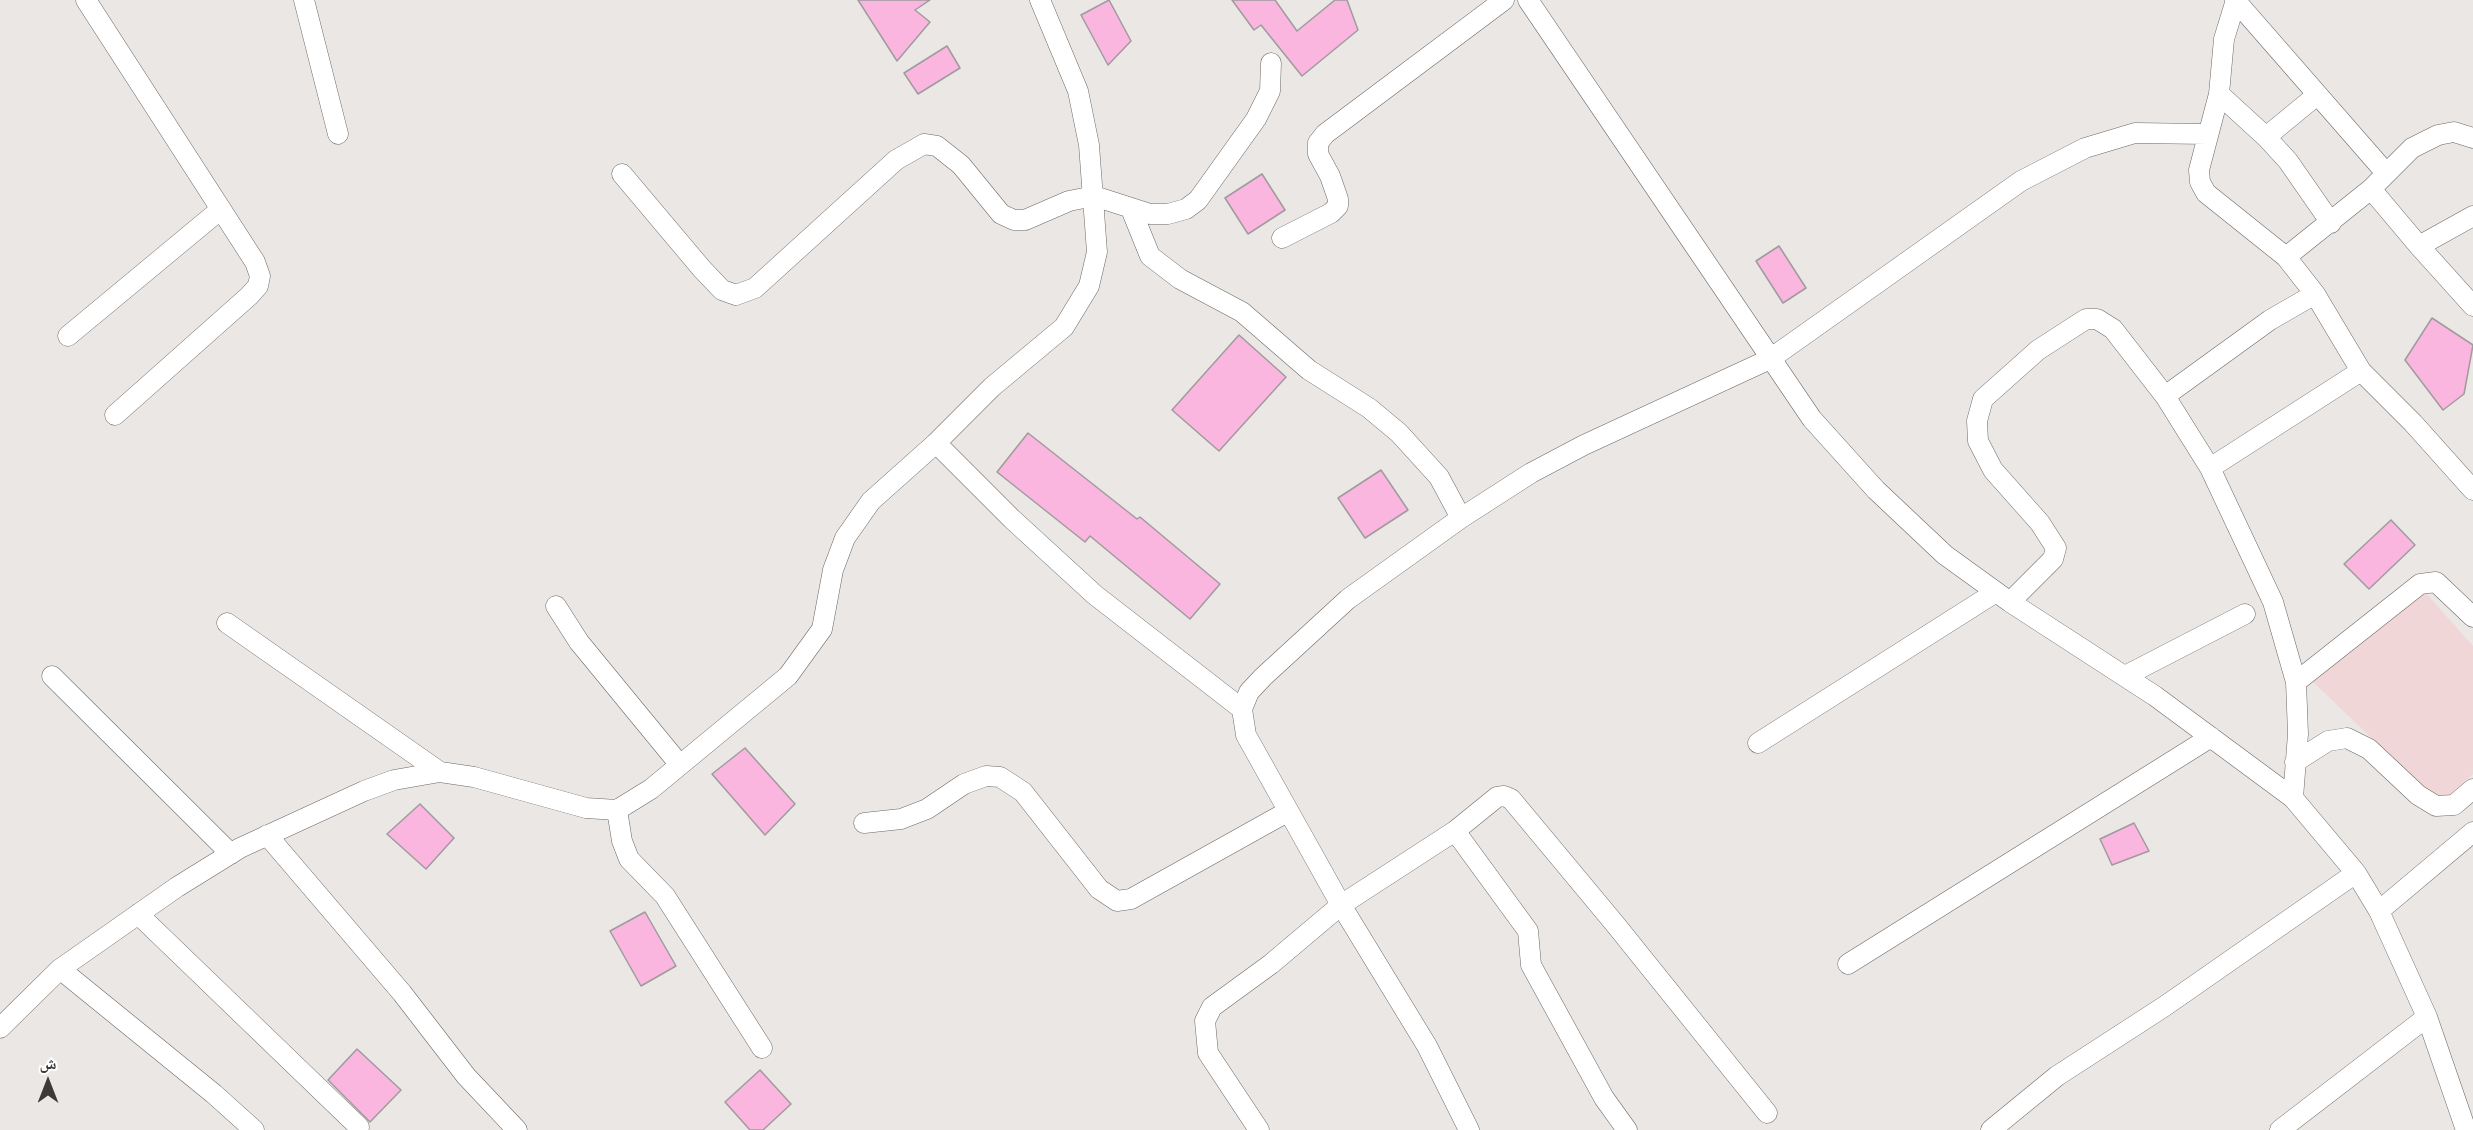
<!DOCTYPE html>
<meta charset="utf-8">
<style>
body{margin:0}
#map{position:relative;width:2473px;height:1130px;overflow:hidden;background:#eae7e4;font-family:"Roboto Serif","Noto Naskh Arabic",serif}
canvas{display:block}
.north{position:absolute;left:18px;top:1052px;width:60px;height:60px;-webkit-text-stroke:4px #fff;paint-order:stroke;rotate:0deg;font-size:16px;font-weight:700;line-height:24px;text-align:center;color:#3b3a39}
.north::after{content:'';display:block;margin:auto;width:21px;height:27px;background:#3b3a39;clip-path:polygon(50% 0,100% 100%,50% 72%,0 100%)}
</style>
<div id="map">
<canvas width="2473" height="1130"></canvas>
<div class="north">ش</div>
</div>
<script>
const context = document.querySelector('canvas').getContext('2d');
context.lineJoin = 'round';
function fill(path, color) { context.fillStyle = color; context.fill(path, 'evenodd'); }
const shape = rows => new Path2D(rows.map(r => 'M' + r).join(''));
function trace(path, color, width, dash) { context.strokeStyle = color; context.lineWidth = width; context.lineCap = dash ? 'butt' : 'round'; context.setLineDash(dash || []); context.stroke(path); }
fill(shape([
 [2424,591,2473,646,2473,774,2445,800,2434,798,2310,679]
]), '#f1d6d8');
const building = shape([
 [858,0,930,0,915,10,930,22,897,61,858,0],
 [1109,0,1131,41,1108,65,1081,15,1109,0],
 [1232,0,1275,0,1297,31,1335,0,1347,0,1358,30,1302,76,1261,25,1254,30,1232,0],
 [947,46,960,68,918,94,904,73,947,46],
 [1262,174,1285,210,1248,234,1225,198,1262,174],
 [1779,246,1806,288,1783,303,1756,261,1779,246],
 [2432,318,2473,345,2464,394,2443,410,2405,360,2432,318],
 [1239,335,1286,377,1219,451,1172,410,1239,335],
 [1028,433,1137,519,1140,517,1220,584,1190,619,1090,536,1085,542,997,472,1028,433],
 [1381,470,1408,510,1365,538,1338,498,1381,470],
 [2391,520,2415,545,2369,589,2344,564,2391,520],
 [745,748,795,804,765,835,712,774,745,748],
 [420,804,454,838,426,869,387,834,420,804],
 [2134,823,2149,851,2112,865,2100,839,2134,823],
 [645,912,676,966,641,986,610,931,645,912],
 [357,1049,401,1090,370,1122,328,1080,357,1049],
 [760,1070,791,1104,763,1130,750,1130,725,1102,760,1070]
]);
fill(building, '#fbb6e0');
trace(building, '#9f9b9d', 1.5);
const minor = shape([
 [86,0,255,262,260,276,258,286,249,296,115,415],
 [304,0,338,134],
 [1528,0,1812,419,1876,490,1945,555,2010,602,2155,696,2293,798,2356,873,2379,911,2427,1017,2466,1130],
 [2235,0,2386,173],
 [2236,0,2224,39,2219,94,2199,170,2200,182,2206,193,2286,257,2315,294,2361,371],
 [2219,94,2266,137,2288,161,2331,223],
 [2266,137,2317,95],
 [622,174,702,269,722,290,736,295,755,288,896,160,924,144,937,146,961,165,1001,214,1014,220,1025,220,1069,201,1094,196,1150,214,1168,214,1186,209,1198,200,1256,119,1270,91,1271,63],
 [2371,189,2419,246,2473,216],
 [1131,209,1150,256,1180,279,1242,312,1309,370,1369,408,1399,433,1439,477,1461,518],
 [1282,238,1331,213,1338,206,1338,199,1330,176,1318,154,1318,143,1325,134,1504,0],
 [2419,246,2473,306],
 [2286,257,2371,189,2412,148,2438,135,2454,132,2473,138],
 [68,336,221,209],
 [936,443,992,387,1064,327,1089,286,1097,252,1089,145,1078,91,1040,0],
 [2210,468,2361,371,2413,423,2473,490],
 [2010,602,2053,559,2056,548,2040,523,1993,470,1978,441,1977,421,1983,399,2038,350,2086,319,2097,319,2113,329,2165,396],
 [556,606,579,642,680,765],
 [227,623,440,772],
 [52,676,231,854],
 [2125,676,2245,614],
 [2296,682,2420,584,2436,582,2473,617],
 [1242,709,1246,735,1341,905,1271,964,1212,1007,1205,1021,1208,1053,1259,1130],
 [1758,743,1996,592],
 [2295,762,2328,741,2347,738,2369,749,2418,795,2436,806,2454,805,2473,789],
 [2293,798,2298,734,2296,682,2273,602,2210,468,2165,396,2270,320,2315,294],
 [617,810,622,841,629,859,665,896,762,1048],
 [864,823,901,819,927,809,964,784,986,776,1000,777,1023,792,1099,889,1117,901,1131,899,1287,812],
 [1455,831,1528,931,1531,965,1604,1098,1627,1130],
 [267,835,402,993,466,1076,517,1130],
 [2379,911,2473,832],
 [138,914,359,1127],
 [1848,964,2211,737],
 [60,969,214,1094,254,1130],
 [0,1028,60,969,177,887,240,848,364,791,394,780,440,772,474,777,586,808,617,810,651,789,788,676,822,629,833,570,845,538,871,501,936,443,1012,519,1095,595,1242,709,1249,692,1263,677,1348,599,1461,518,1531,473,1584,445,1770,359,2021,181,2085,148,2135,133,2207,134],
 [1469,1130,1427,1046,1341,905,1455,831,1497,797,1504,796,1511,799,1615,924,1767,1113],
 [1991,1130,2057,1076,2165,1006,2356,873],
 [2280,1130,2427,1017]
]);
trace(minor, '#6b6866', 21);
trace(minor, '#fff', 20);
</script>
